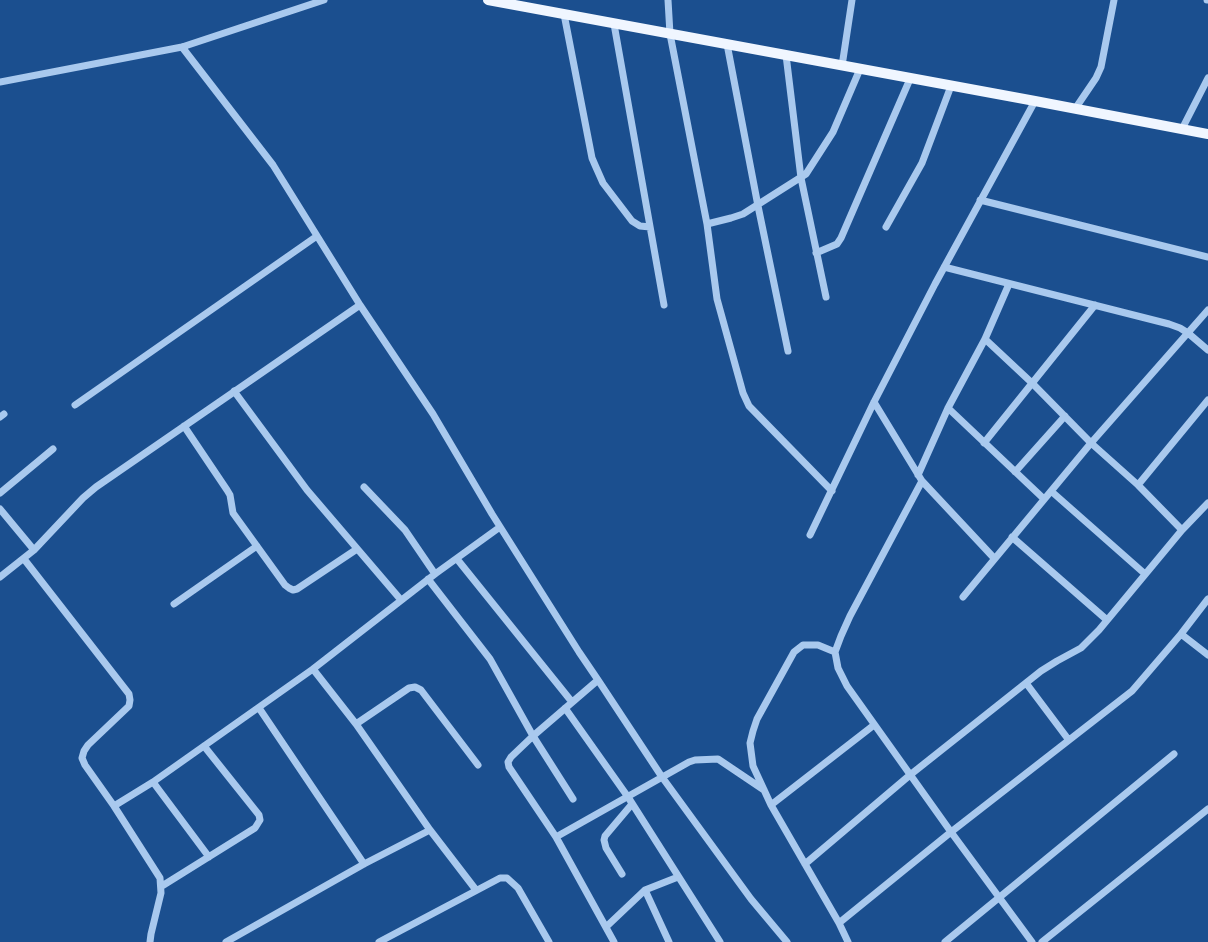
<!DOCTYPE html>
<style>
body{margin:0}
canvas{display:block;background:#1b4f8f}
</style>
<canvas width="1208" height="942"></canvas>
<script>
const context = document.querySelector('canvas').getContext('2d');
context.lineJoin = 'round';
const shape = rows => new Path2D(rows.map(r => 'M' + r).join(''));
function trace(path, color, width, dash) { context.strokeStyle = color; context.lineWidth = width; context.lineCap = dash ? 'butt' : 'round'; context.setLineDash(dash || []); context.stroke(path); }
trace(shape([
 [668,0,670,34,707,224,717,299,743,393,749,406,832,491],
 [1207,0,1208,0],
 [564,14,592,158,595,165,603,183,632,221,640,226,650,227],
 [614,24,664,305],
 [727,44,758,206,788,351],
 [182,47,273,165,360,305,433,414,492,514,579,652,598,680,662,777,751,899,787,942],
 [786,55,801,178,826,297],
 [842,66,852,0],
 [0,82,182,47,324,0],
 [1075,109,1096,78,1101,67,1114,0],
 [1182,129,1208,78],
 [980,200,1208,257],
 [707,224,731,218,743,214,806,174,833,132,860,69],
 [886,227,922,163,951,86],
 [816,253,837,244,841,238,910,79],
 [944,267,1169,324,1180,328,1188,333,1208,350],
 [985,339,1032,383,1091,443,1138,485,1182,530],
 [234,391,307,490,401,600],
 [75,405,317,236],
 [948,408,1044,499],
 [0,417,4,414],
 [184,426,227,490,230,495,233,513,285,585,289,588,293,590,297,589,357,549],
 [984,443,1095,305],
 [1015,472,1065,416],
 [918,475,948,408,985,339,1009,284],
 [922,481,994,558],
 [1138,485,1208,400],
 [364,487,405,530,435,574],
 [1051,491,1145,574],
 [0,493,53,449],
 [0,509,34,550],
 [810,535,874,402,935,284,1035,101],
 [1012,537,1107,620],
 [24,559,129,694,130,700,129,706,88,745,84,751,82,758,85,765,114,806,160,878,161,893,151,934,150,942],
 [457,559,572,702],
 [0,577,34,550,83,498,96,487,360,305],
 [428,579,490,659,533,736,573,799],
 [963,597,1091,443,1208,310],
 [174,604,257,546],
 [1181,634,1208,655],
 [835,652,838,668,847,686,951,832,839,923],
 [313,669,356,724,430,830,476,890],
 [598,680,533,736,511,757,508,762,509,767,556,837,614,942],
 [1026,683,1068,739],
 [259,708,364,864],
 [565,708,628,797,720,942],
 [356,724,409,688,415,687,421,690,478,765],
 [153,782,209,857],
 [771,805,874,725],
 [114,806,153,782,313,669,435,574,500,527],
 [556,837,689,762,695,760,718,759,764,790],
 [805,864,910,775,1041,671,1057,661,1081,648,1099,630,1182,530,1208,503],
 [622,874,606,848,604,840,605,836,632,804],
 [162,886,255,828,260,820,259,815,204,746],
 [645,890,669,942],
 [606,927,645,890,678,877],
 [226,942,364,864,430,830],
 [379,942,500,878,507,878,518,888,549,942],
 [848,942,839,923,771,805,753,766,750,743,753,731,757,719,794,652,803,645,818,645,835,652,841,636,850,616,922,481,874,402],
 [945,942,1174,754],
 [1032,942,951,832,1132,691,1181,634,1208,599],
 [1042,942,1208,809]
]), '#a9c9ee', 7);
trace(shape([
 [488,0,1035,101,1208,134]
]), '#f0f6ff', 10);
</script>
